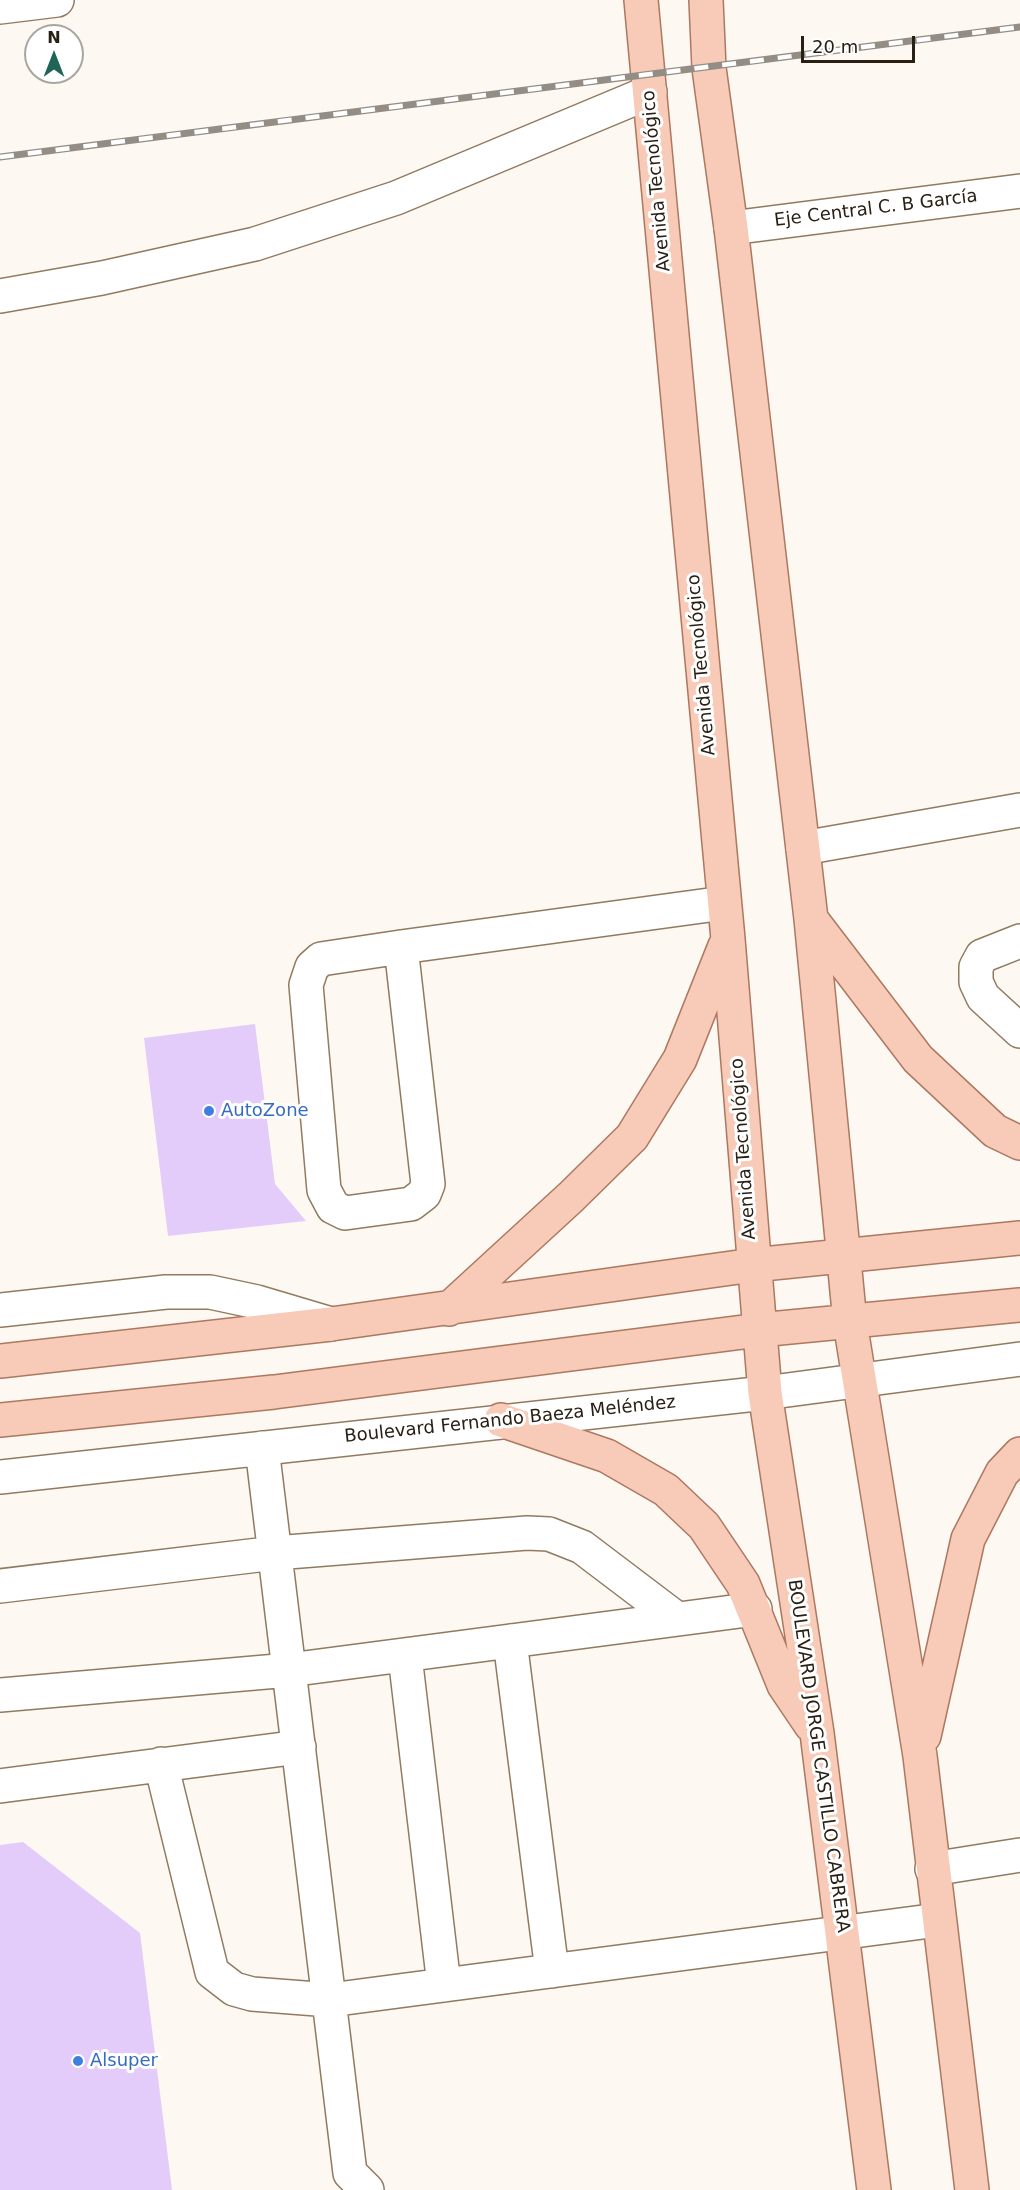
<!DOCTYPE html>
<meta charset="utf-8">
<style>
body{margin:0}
#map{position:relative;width:1020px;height:2190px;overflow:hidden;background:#fdf8f2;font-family:"DejaVu Sans",sans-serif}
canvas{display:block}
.north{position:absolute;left:24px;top:24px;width:60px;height:60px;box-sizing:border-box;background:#fff;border:2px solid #a9a6a1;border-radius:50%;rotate:0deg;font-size:16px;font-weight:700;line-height:24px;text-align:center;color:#292015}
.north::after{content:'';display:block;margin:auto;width:21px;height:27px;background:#1e6457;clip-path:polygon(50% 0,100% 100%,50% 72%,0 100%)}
.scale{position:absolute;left:801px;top:36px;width:114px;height:27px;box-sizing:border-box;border:3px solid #292015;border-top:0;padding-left:8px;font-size:18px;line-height:21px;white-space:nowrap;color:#292015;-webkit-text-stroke:4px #fff;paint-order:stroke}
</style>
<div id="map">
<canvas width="1020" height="2190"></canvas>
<div class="north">N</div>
<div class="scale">20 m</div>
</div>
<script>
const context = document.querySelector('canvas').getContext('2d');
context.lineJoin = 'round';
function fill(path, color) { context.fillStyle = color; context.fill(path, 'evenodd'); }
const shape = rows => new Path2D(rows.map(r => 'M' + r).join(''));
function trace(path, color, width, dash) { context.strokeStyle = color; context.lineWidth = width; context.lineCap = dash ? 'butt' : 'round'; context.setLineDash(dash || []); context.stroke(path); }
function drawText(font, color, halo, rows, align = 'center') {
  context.font = font + ' "DejaVu Sans",sans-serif'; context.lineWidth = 6; context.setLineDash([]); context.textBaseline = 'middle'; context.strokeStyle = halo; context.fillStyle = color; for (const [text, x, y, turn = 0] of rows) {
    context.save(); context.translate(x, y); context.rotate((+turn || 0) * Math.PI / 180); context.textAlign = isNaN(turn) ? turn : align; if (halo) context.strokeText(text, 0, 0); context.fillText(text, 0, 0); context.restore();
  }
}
fill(shape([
 [255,1024,275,1184,306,1221,168,1236,144,1038],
 [23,1842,140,1933,172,2190,0,2190,0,1845]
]), '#e3ccf9');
const minor = shape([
 [0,7,57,0],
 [731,228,1020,191],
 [0,296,102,278,255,244,396,198,650,92],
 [803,848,1020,810],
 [1020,941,982,956,976,967,976,982,983,997,1020,1031],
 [401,947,428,1184,424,1194,411,1204,345,1213,333,1207,324,1190,306,985,312,967,321,959,401,947,724,903],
 [0,1310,166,1292,210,1292,257,1302,331,1324],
 [262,1448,350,2173,367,2190],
 [0,1477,765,1393,1020,1359],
 [0,1586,275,1553,527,1533,549,1534,582,1547,677,1619],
 [510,1641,552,1971],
 [405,1656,444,1985],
 [0,1695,289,1670,755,1609],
 [161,1764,212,1972,234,1989,252,1994,330,2000,938,1920],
 [0,1786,299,1747],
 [932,1869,1020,1855]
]);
const major = shape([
 [641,0,728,939,765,1393,817,1733,874,2190],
 [706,0,709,68,731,228,811,919,850,1322,920,1756,972,2190],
 [811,919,918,1059,995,1131,1020,1143],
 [449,1309,571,1197,632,1137,680,1059,725,946],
 [0,1361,331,1324,753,1265,1020,1238],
 [0,1420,274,1392,759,1330,1020,1305],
 [501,1420,607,1456,666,1490,704,1526,743,1584,784,1685,811,1725],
 [924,1736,968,1539,1002,1473,1020,1454]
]);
trace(minor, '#917a60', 36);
trace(major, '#ad7860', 36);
trace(minor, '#fff', 33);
trace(major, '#f8cab8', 33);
const rail = shape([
 [0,157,1020,27]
]);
trace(rail, '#948d85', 7);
trace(rail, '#fff', 4.5, [14]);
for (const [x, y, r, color] of [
 [209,1111,6,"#3f7fe0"],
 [78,2061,6,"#3f7fe0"]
]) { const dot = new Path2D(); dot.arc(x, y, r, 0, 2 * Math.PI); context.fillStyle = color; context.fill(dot); trace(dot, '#fff', 2); }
drawText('18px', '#292015', '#fff', [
 ["Avenida Tecnológico",657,181,-95],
 ["Eje Central C. B García",876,209,-7],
 ["Avenida Tecnológico",702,665,-95],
 ["Avenida Tecnológico",744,1149,-94],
 ["Boulevard Fernando Baeza Meléndez",510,1420,-6],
 ["BOULEVARD JORGE CASTILLO CABRERA",818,1756,82]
]);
drawText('18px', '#366cbe', '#fff', [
 ["AutoZone",221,1111],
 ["Alsuper",90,2061]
], 'left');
</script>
